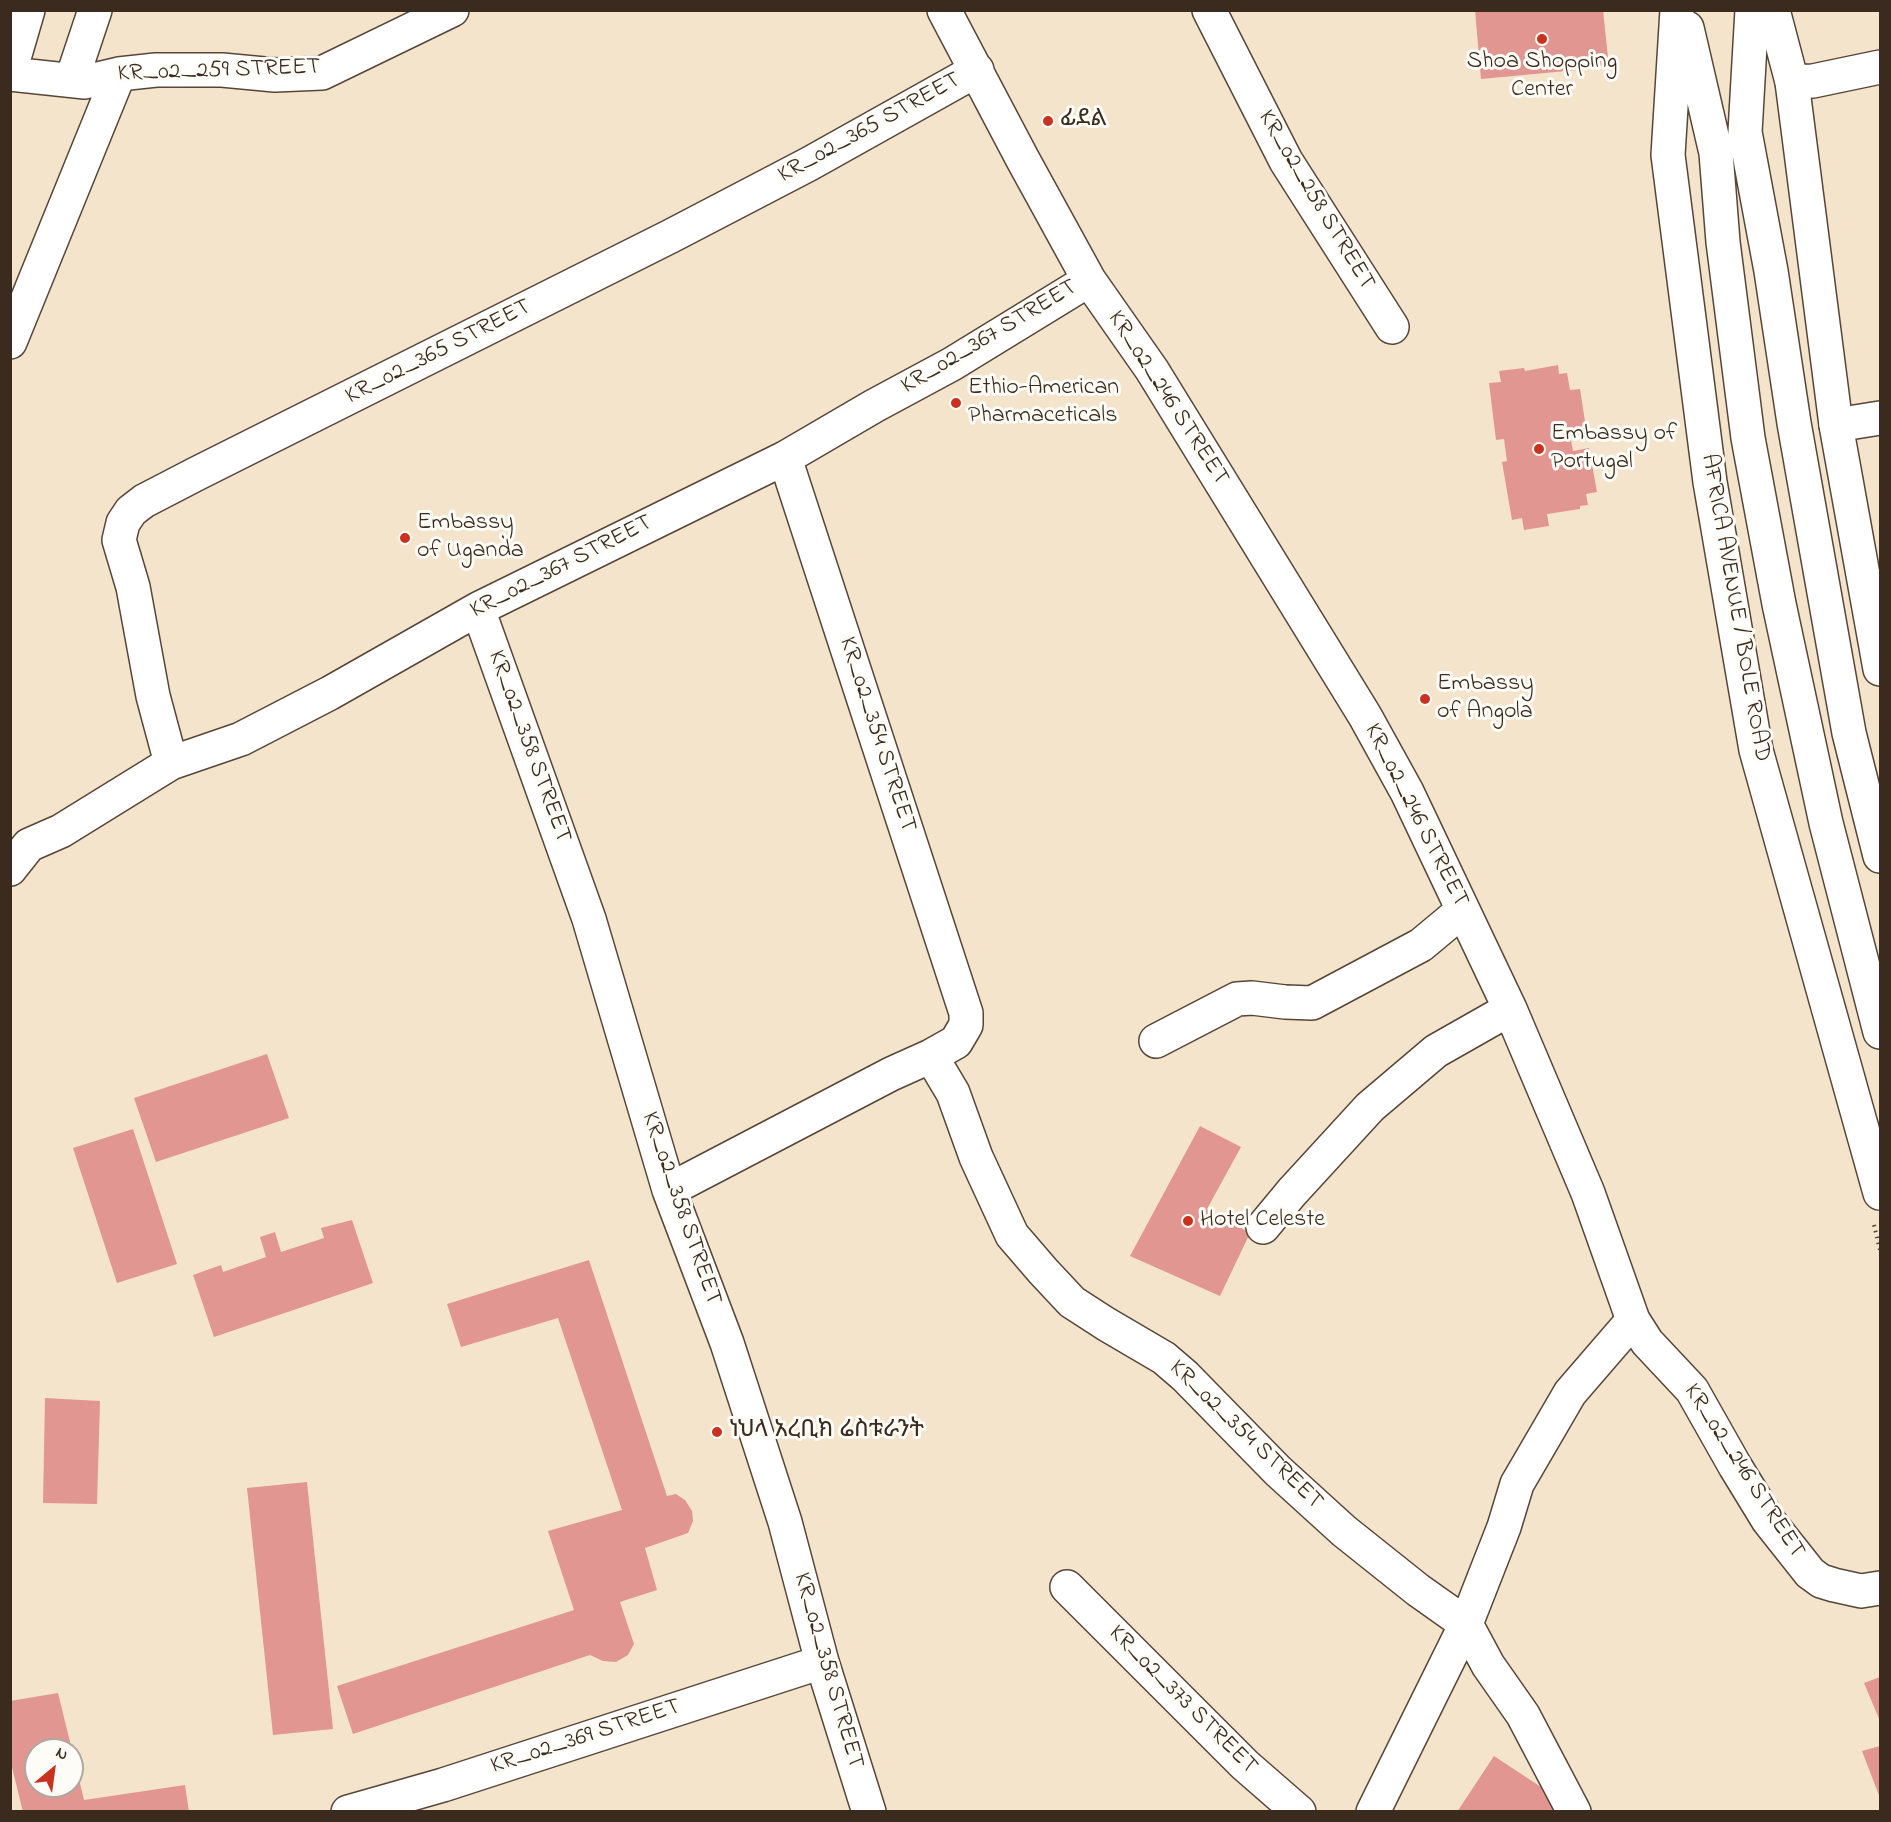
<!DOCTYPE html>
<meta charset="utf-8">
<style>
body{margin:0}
#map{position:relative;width:1891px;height:1822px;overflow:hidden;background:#f4e4cb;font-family:"Indie Flower",sans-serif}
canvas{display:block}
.frame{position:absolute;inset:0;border:12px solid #3b2a1e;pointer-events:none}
.north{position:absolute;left:24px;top:1738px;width:60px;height:60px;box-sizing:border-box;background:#fdfcf7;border:2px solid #afa8a0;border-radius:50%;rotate:29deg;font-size:16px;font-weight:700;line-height:24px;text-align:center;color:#3b2a1e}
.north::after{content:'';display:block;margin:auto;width:21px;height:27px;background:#c8321e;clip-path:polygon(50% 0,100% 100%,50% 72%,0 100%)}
</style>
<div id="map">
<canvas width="1891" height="1822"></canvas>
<div class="frame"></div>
<div class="north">N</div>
</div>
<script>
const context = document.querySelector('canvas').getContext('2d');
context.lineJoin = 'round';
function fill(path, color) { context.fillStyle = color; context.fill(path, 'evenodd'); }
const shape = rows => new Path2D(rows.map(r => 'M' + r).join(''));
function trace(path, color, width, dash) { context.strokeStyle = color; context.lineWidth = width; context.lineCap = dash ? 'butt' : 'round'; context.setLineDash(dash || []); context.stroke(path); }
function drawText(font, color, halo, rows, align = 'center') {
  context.font = font + ' "Indie Flower","Noto Sans Ethiopic",sans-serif'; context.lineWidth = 6; context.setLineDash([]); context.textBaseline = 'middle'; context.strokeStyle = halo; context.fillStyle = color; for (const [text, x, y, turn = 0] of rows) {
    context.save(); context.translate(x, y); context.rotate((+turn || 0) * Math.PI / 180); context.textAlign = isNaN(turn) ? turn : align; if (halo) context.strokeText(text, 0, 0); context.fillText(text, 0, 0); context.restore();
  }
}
fill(shape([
 [1475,10,1603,10,1609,67,1481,79],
 [1558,365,1559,374,1567,373,1570,390,1580,389,1587,434,1570,436,1573,451,1589,448,1597,492,1586,494,1588,505,1580,506,1580,509,1547,514,1549,526,1524,530,1522,518,1512,520,1502,462,1507,461,1504,439,1496,440,1489,383,1501,382,1499,371,1524,368,1525,371],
 [267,1054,289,1118,156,1162,134,1098],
 [1200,1126,1241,1147,1207,1209,1250,1233,1220,1296,1130,1256],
 [133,1129,177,1264,117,1283,73,1148],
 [352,1220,373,1283,214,1337,193,1275,221,1265,223,1272,266,1257,260,1237,275,1232,281,1252,324,1238,321,1228],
 [589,1260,667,1496,676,1494,685,1500,692,1511,693,1521,688,1533,645,1548,657,1590,620,1602,634,1644,628,1655,616,1662,603,1661,590,1655,353,1734,337,1686,574,1610,548,1531,622,1510,558,1318,461,1347,447,1304],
 [45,1398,100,1401,97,1504,43,1503],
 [307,1482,333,1729,273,1735,247,1488],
 [1880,1677,1880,1721,1864,1683],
 [58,1693,72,1750,36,1750,36,1786,72,1786,73,1754,84,1800,185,1785,189,1812,23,1812,10,1759,10,1701],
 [1880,1746,1880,1798,1862,1751],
 [1494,1756,1579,1812,1457,1812]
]), '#e29691');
const minor = shape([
 [944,10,1022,158,1089,280,1152,370,1365,716,1407,792,1510,1009,1588,1193,1633,1320,1647,1342,1692,1390,1735,1466,1768,1520,1810,1573,1821,1581,1834,1585,1861,1591,1880,1588],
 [1209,10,1286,161,1392,327],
 [10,72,28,10],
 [10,74,85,82,119,74,156,70,222,70,275,75,322,73,452,10],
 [72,79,95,10],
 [1792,82,1813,81,1880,67],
 [10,342,119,74],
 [1836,425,1880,418],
 [478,609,589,919,669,1190,727,1343,785,1522,822,1662,869,1812],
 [171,763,153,696,133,587,119,540,123,523,131,511,144,501,196,474,671,236,809,164,977,70],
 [10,869,29,845,61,831,171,763,241,739,330,693,478,609,785,458,874,406,952,364,1089,280],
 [1156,1041,1237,999,1252,998,1285,1002,1312,1003,1421,945,1463,910],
 [931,1056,953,1093,976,1157,1012,1235,1043,1271,1072,1302,1106,1324,1164,1358,1185,1376,1278,1471,1344,1531,1418,1590,1466,1624,1488,1665,1523,1715,1574,1812],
 [669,1190,891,1074,931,1056,956,1042,966,1025,966,1013,785,458],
 [1263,1227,1292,1192,1370,1107,1436,1051,1510,1009],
 [1067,1587,1245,1765,1299,1812],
 [348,1812,443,1785,822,1662],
 [1373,1812,1466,1624,1504,1527,1517,1484,1570,1393,1633,1320]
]);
const major = shape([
 [1677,10,1668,155,1710,482,1756,750,1880,1193],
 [1752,10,1745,132,1771,271,1794,423,1849,733,1880,856],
 [1773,10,1792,82,1836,425,1880,669],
 [1687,28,1716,153,1723,242,1748,438,1779,604,1826,823,1880,1032]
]);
trace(minor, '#574638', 36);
trace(major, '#574638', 36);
trace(shape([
 [1874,1225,1880,1250]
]), '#574638', 4, [1.5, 4.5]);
trace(minor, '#fff', 33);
trace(major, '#fff', 33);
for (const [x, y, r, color] of [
 [1542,39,6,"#c8321e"],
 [1048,121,6,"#c8321e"],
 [956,403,6,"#c8321e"],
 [1539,449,6,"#c8321e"],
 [405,538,6,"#c8321e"],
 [1425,699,6,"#c8321e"],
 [1188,1221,6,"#c8321e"],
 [717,1432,6,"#c8321e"]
]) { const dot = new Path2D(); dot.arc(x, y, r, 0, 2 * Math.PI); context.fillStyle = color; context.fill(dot); trace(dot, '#fdfcf7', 2); }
drawText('24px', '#3b2a1e', '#fdfcf7', [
 ["Shoa Shopping",1542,63,"center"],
 ["Center",1542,91,"center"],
 ["ፊደል",1060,121],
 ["Ethio-American",968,389],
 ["Pharmaceticals",968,417],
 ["Embassy of",1551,435],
 ["Portugal",1551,463],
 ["Embassy",417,524],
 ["of Uganda",417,552],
 ["Embassy",1437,685],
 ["of Angola",1437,713],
 ["Hotel Celeste",1200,1221],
 ["ነህላ አረቢክ ሬስቱራንት",729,1432]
], 'left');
drawText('24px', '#3b2a1e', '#fdfcf7', [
 ["KR_02_259 STREET",219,72,-2],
 ["KR_02_365 STREET",870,129,-29],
 ["KR_02_258 STREET",1315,201,59],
 ["KR_02_367 STREET",990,338,-31],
 ["KR_02_365 STREET",439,353,-27],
 ["KR_02_246 STREET",1167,399,57],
 ["KR_02_367 STREET",562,568,-27],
 ["AFRICA AVENUE / BOLE ROAD",1734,608,80],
 ["KR_02_354 STREET",876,735,72],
 ["KR_02_358 STREET",528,747,70],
 ["KR_02_246 STREET",1415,816,63],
 ["KR_02_358 STREET",680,1209,71],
 ["KR_02_354 STREET",1245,1436,44],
 ["KR_02_246 STREET",1743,1472,57],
 ["KR_02_358 STREET",827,1671,74],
 ["KR_02_373 STREET",1182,1701,45],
 ["KR_02_369 STREET",586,1738,-18]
]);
</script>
